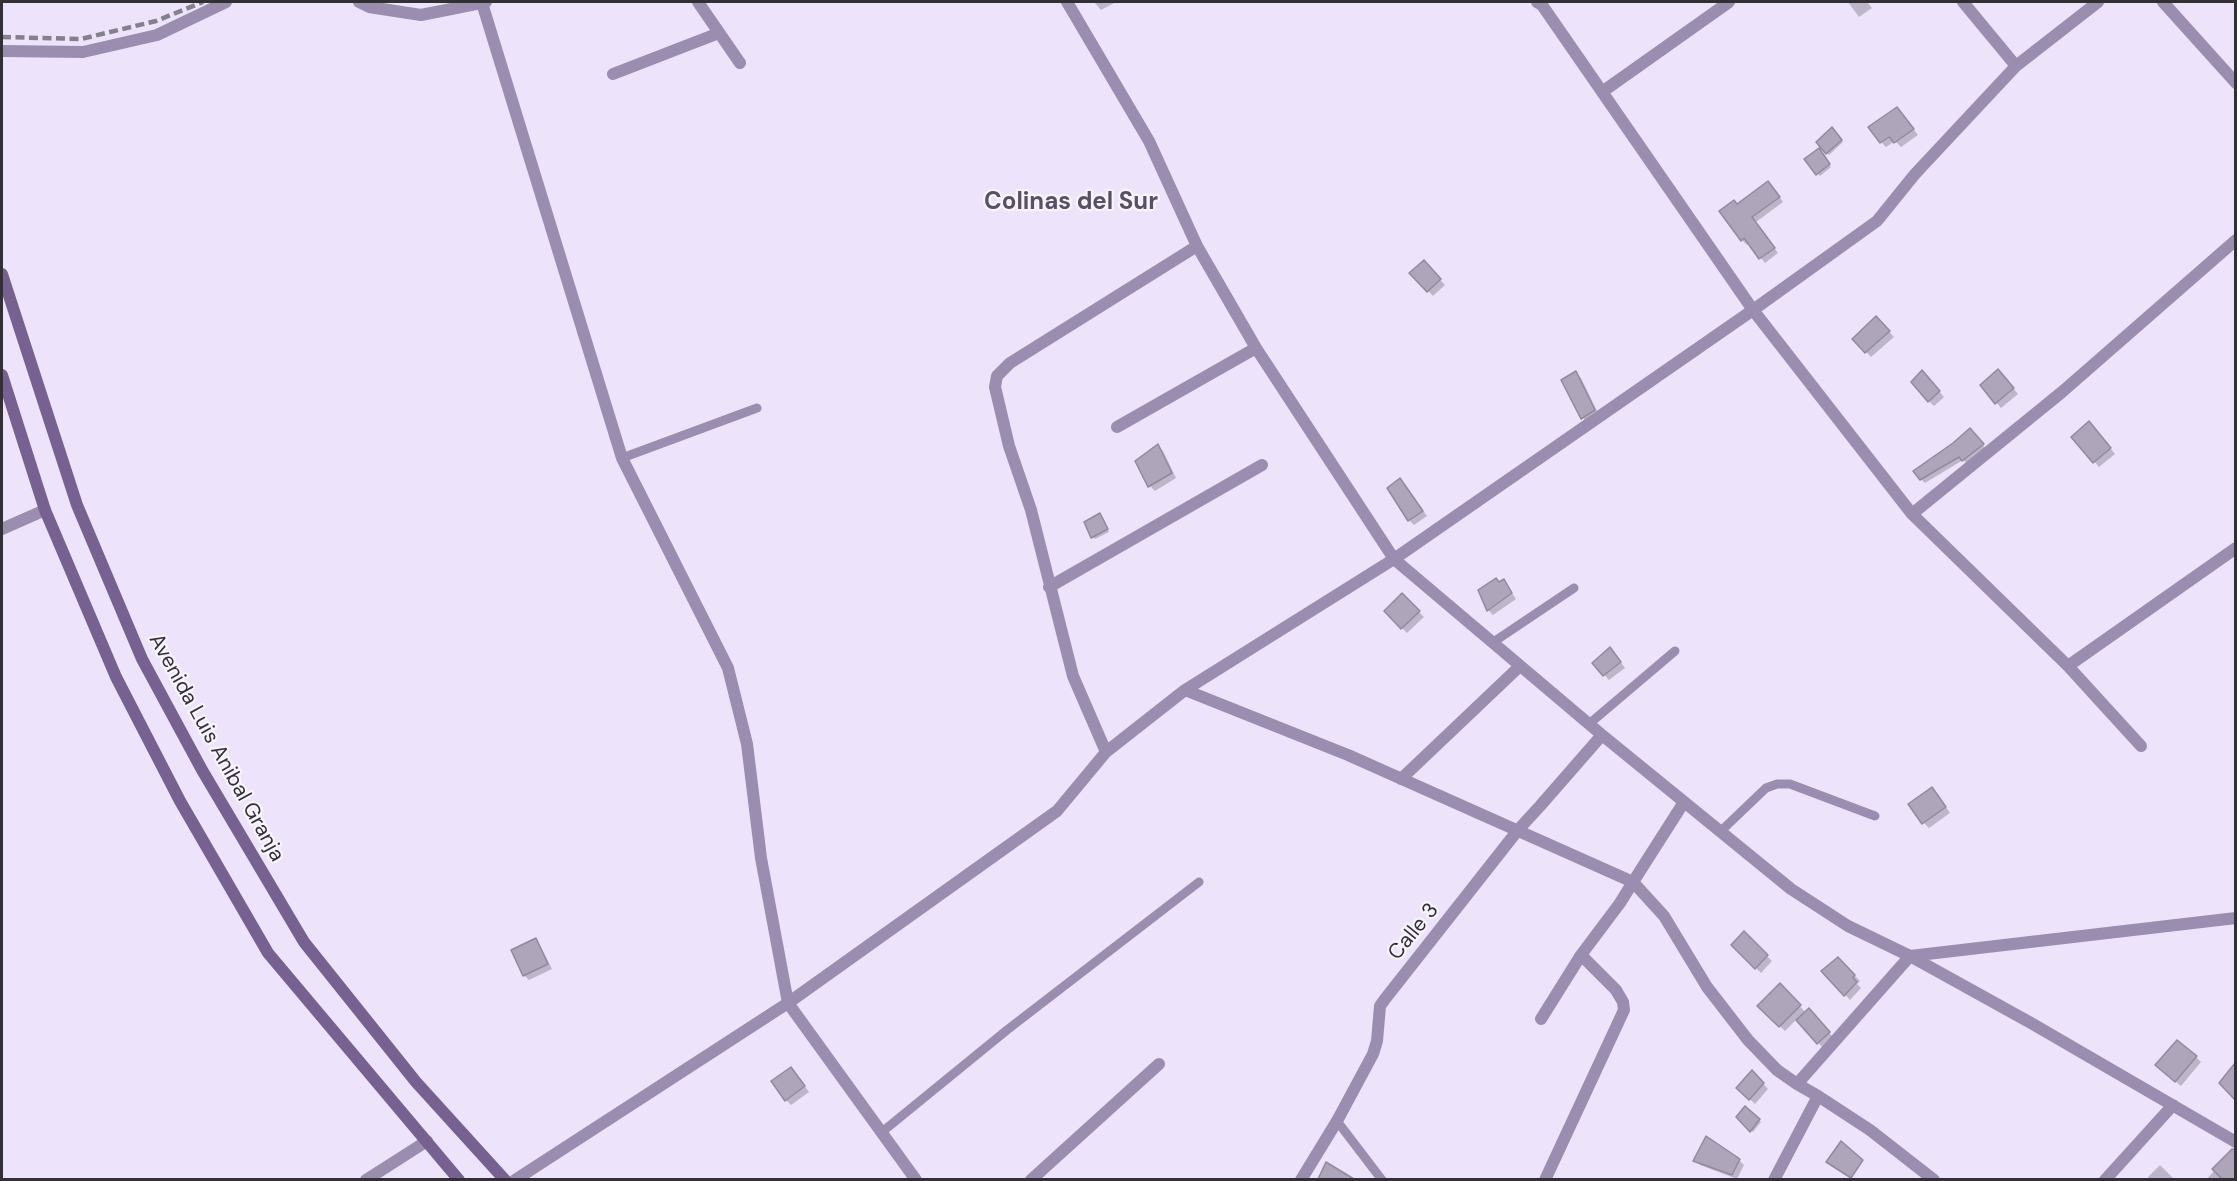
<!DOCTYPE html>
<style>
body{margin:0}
#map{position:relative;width:2237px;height:1181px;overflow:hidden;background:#ede4fb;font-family:"DM Sans",sans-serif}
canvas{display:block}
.frame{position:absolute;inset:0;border:3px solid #322f37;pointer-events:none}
</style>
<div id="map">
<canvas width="2237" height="1181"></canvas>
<div class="frame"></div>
</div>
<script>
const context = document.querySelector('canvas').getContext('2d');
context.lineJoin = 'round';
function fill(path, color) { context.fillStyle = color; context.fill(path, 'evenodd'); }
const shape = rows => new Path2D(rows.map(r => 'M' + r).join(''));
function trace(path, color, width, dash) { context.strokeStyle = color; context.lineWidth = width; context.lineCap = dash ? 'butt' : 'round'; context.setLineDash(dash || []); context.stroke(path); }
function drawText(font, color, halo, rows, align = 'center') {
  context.font = font + ' "DM Sans",sans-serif'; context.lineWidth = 4.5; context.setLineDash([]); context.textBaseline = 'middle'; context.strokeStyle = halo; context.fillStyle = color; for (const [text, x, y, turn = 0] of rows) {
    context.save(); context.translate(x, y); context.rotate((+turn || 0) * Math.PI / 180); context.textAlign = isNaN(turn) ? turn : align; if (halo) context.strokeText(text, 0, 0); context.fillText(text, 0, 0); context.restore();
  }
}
fill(shape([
 [1094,2,1116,2,1101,10],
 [1848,2,1867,2,1872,8,1859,17],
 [1902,114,1918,135,1901,147,1895,141,1886,147,1881,142],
 [1832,130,1843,142,1829,155,1818,142],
 [1821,152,1831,167,1820,176,1818,174],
 [1773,188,1783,202,1756,222,1778,253,1765,263,1749,243,1747,245,1742,240,1737,206],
 [1424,262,1445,285,1433,296,1411,273],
 [1881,323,1894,337,1871,357,1854,339],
 [1576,373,1581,378,1599,415,1588,423,1583,418,1563,381],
 [2003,376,2018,394,2001,408,1996,402],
 [1927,377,1944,397,1934,406,1929,401],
 [2094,428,2115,454,2099,467,2073,437],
 [1974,434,1986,449,1967,464,1963,460,1925,483,1921,479],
 [1158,446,1163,451,1176,478,1155,491,1150,486],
 [1400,480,1427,516,1414,525,1409,520],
 [1102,517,1109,532,1095,539,1093,537],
 [1504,581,1516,599,1493,615,1488,610,1499,584],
 [1402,595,1424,617,1407,633,1386,611],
 [1615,654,1625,668,1609,680,1594,663],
 [1937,794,1950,813,1929,828,1924,823],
 [1744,934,1772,961,1761,973,1733,945],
 [535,940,540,945,552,969,529,980,524,975],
 [1838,959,1860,981,1857,984,1861,988,1850,1000,1824,972],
 [1780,985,1806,1013,1809,1010,1834,1038,1823,1048,1797,1019,1785,1031,1759,1006],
 [2196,1057,2201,1062,2181,1086,2162,1070],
 [1753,1072,1768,1089,1755,1104,1738,1088],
 [796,1074,809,1092,791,1105,786,1100],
 [1746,1108,1761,1122,1753,1132,1738,1117],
 [2232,1151,2236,1154,2236,1180,2206,1180],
 [1695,1160,1739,1160,1744,1165,1737,1179,1700,1165],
 [2160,1165,2175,1180,2150,1180,2148,1177]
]), '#0003');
const building = shape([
 [1897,107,1914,129,1894,143,1889,137,1880,143,1868,127,1897,107],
 [1832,127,1842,140,1826,154,1816,142,1832,127],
 [1819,148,1830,164,1816,175,1804,159,1819,148],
 [1768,181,1780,197,1752,217,1775,248,1759,259,1744,238,1741,241,1719,211,1734,200,1737,204,1768,181],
 [1424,260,1441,279,1427,292,1409,273,1424,260],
 [1876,316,1890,331,1865,353,1852,339,1876,316],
 [1998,369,2014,388,1995,404,1980,385,1998,369],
 [1922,370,1940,391,1928,402,1911,382,1922,370],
 [1576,371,1595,410,1581,419,1561,380,1576,371],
 [2089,421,2111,448,2093,463,2071,437,2089,421],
 [1970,428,1984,444,1962,461,1959,457,1920,480,1913,471,1953,443,1970,428],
 [1158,444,1172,473,1148,487,1135,461,1158,444],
 [1400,478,1423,511,1408,521,1387,488,1400,478],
 [1100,513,1108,529,1091,538,1084,522,1100,513],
 [1496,578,1499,582,1504,579,1512,593,1487,611,1478,590,1496,578],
 [1402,593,1420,611,1401,629,1384,611,1402,593],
 [1610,647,1621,662,1603,676,1592,663,1610,647],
 [1932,787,1946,807,1922,824,1908,804,1932,787],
 [1744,931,1768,955,1755,969,1731,945,1744,931],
 [536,938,548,964,523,976,511,950,536,938],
 [1838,957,1855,975,1853,978,1857,982,1844,996,1821,971,1838,957],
 [1780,983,1801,1005,1779,1027,1757,1006,1780,983],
 [1809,1008,1830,1032,1817,1044,1796,1020,1809,1008],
 [2177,1040,2197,1056,2175,1082,2155,1065,2177,1040],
 [2235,1063,2235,1100,2219,1083,2235,1063],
 [791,1067,805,1086,785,1101,771,1081,791,1067],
 [1752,1070,1764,1083,1749,1100,1736,1088,1752,1070],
 [1745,1106,1760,1119,1750,1132,1736,1117,1745,1106],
 [1706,1136,1740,1159,1732,1175,1693,1161,1706,1136],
 [1841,1141,1863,1160,1851,1178,1826,1162,1841,1141],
 [2232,1149,2235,1150,2235,1179,2222,1179,2212,1169,2232,1149],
 [1326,1162,1354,1179,1318,1179,1326,1162]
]);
fill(building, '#aea5bb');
trace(building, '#91899e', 1.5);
trace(shape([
 [622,458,757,408],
 [1492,643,1574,588],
 [1589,724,1675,651],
 [1721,831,1766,788,1777,784,1790,784,1875,816],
 [1337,1121,1382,1180],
 [882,1132,1007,1030,1199,882]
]), '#9b8daf', 9);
trace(shape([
 [359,2,369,7,421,15,486,2],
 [698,2,740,63],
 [1067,2,1149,141,1197,246,1256,348,1394,559,1602,735,1791,889,1848,926,1910,956,2031,1023,2236,1142],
 [1537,2,1542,5,1753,310,1912,514,2068,666,2141,746],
 [1963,2,2016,66],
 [2163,2,2236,83],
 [482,3,622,458,728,668,747,744,761,858,788,1003,916,1180],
 [613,74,719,33],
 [1602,92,1729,2],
 [1117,427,1256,348],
 [1912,514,2062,392,2236,240],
 [2,529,45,510],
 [1049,587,1262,465],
 [2068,666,2236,548],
 [1185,690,1348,755,1633,882,1620,903,1581,955,1616,990,1623,1002,1624,1010,1545,1180],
 [1106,752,1073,676,1031,510,1009,446,995,387,997,376,1010,363,1197,246],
 [1401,779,1520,666],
 [1684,802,1633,882,1664,916,1707,987,1748,1040,1777,1070,1797,1084,1818,1096,1870,1130,1934,1180],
 [1541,1019,1581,955],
 [1797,1084,1910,956,2236,918],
 [366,1180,427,1141],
 [515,1180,788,1003,1057,811,1106,752,1185,690,1394,559,1753,310,1877,221,1915,174,2016,66,2098,2],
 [1031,1180,1159,1064],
 [1301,1180,1337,1121,1373,1054,1377,1041,1380,1006,1385,999,1518,830,1540,806,1602,735],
 [1774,1180,1818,1096],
 [2105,1180,2173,1105]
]), '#9b8daf', 12);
trace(shape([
 [2,51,83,52,157,35,226,2]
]), '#9b8daf', 12);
trace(shape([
 [2,274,77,505,142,659,202,770,304,942,416,1082,505,1180],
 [2,375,45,510,116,677,180,801,268,953,459,1180]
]), '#766191', 12);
trace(shape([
 [2,37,81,39,156,21,203,2]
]), '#857f8e', 4.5, [9, 4.5]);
drawText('21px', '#322f37', '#f8f4fe', [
 ["Avenida Luis Anibal Granja",216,748,61],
 ["Calle 3",1414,932,-51]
]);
drawText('bold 24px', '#585063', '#f8f4fe', [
 ["Colinas del Sur",1071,203]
]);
</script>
